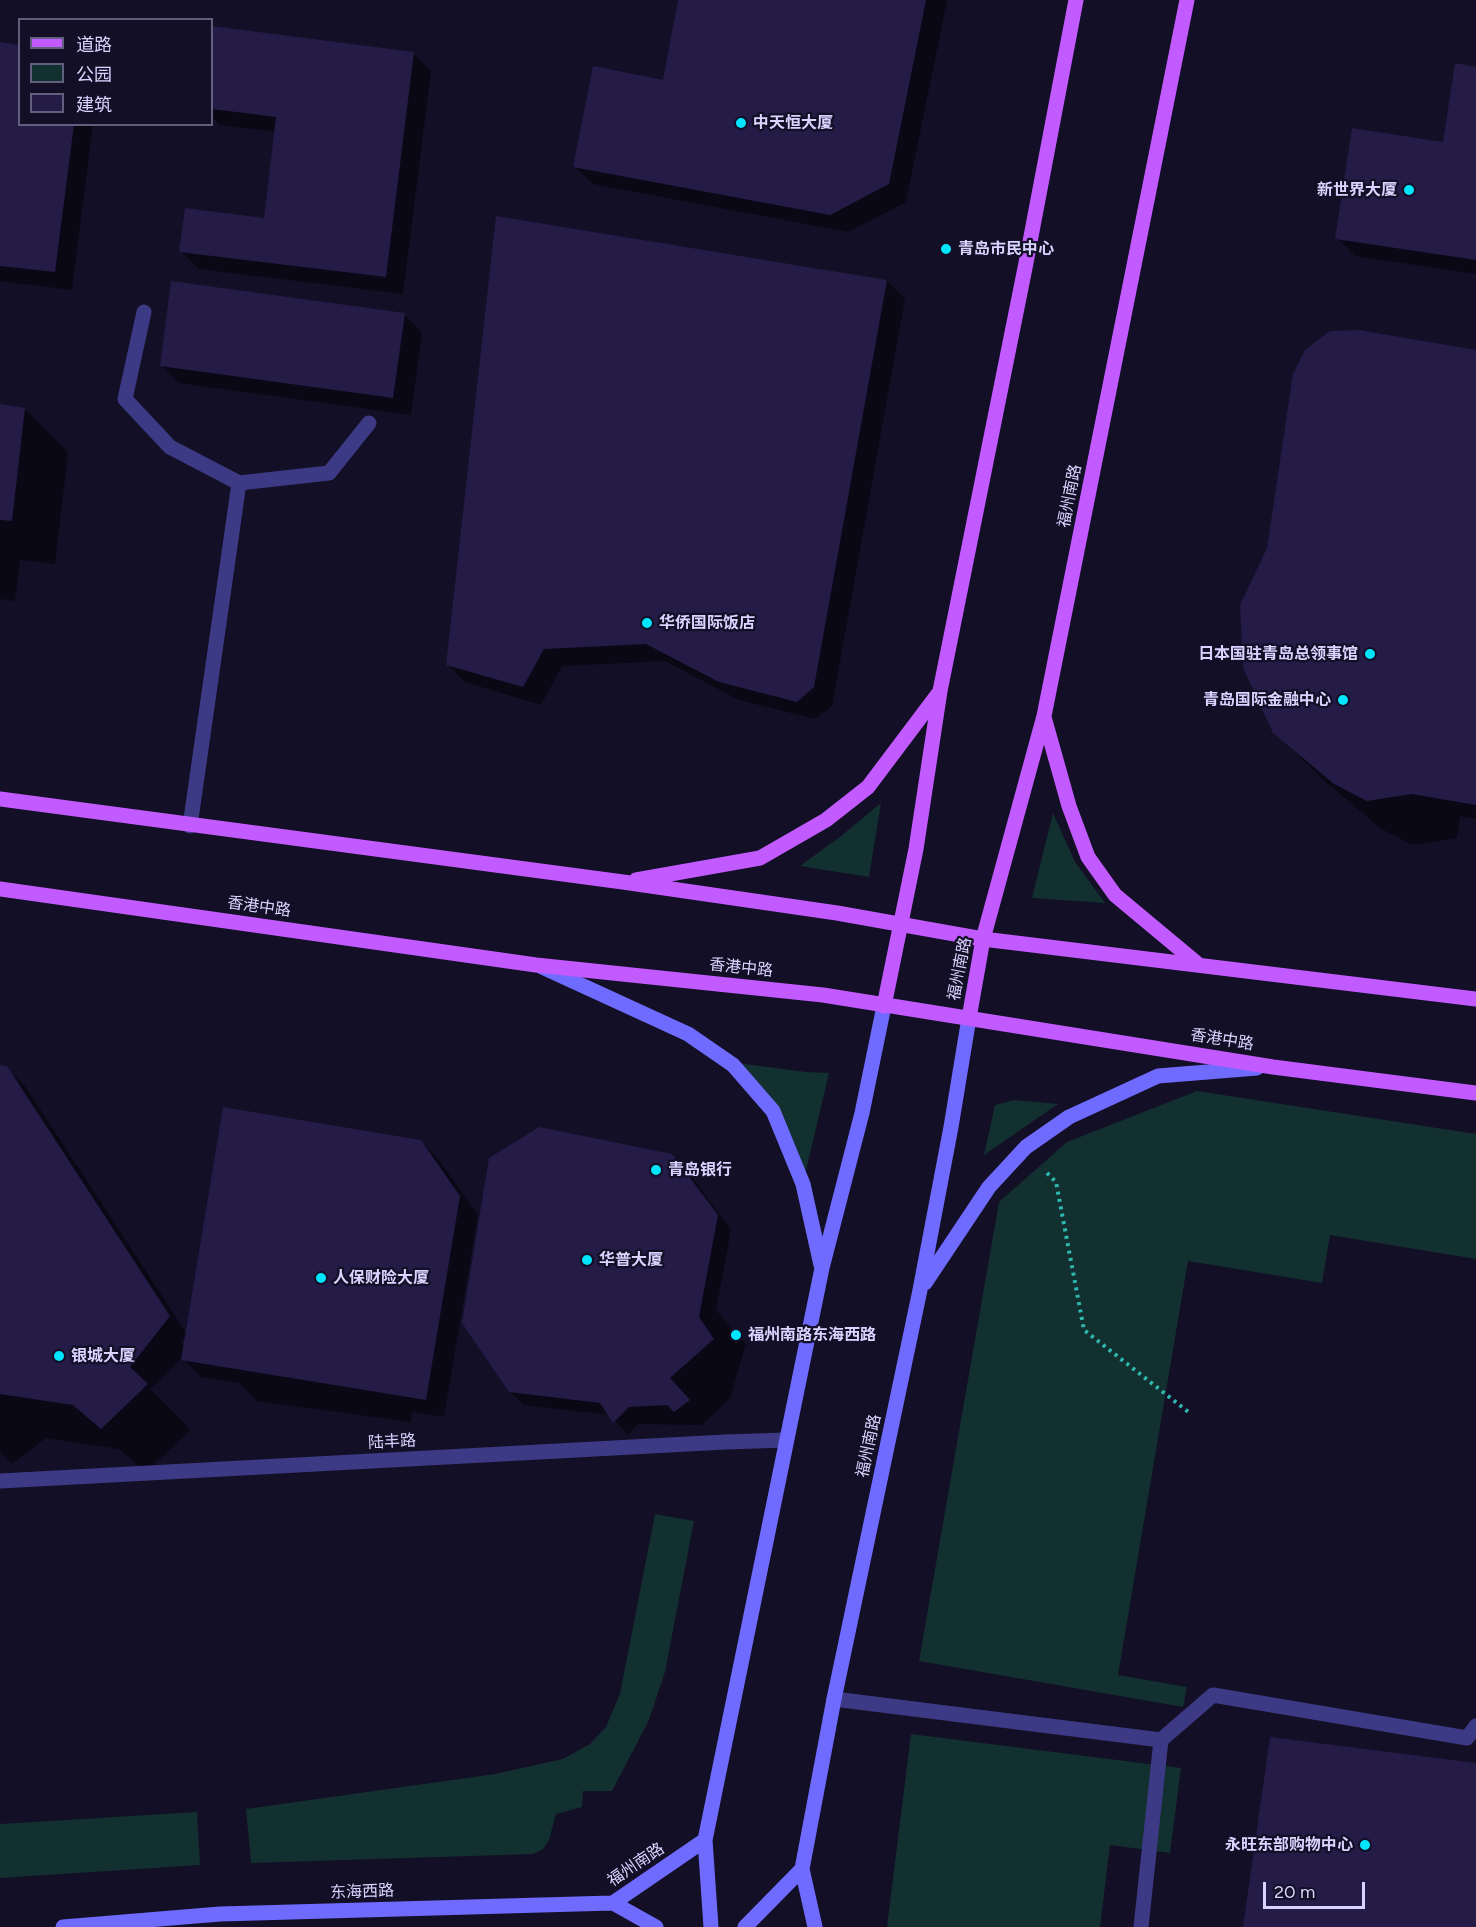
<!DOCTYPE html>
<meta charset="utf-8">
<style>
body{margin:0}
#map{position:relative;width:1476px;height:1927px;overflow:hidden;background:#130f26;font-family:Figtree,"Noto Sans SC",sans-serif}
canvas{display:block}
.legend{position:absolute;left:18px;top:18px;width:195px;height:108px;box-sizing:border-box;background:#130f26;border:2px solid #625e7d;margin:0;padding:8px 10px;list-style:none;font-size:18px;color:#d9d4ff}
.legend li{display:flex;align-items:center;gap:12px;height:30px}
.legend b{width:30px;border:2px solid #625e7d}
.scale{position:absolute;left:1263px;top:1882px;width:102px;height:27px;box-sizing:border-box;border:3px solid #d9d4ff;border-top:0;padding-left:8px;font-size:18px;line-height:21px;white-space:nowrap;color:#d9d4ff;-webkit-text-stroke:4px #130f26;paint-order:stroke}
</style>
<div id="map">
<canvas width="1476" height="1927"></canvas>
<ul class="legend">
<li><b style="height:8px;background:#c25bff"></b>道路</li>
<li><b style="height:16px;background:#12302f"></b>公园</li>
<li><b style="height:16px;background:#241b47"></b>建筑</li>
</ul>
<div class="scale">20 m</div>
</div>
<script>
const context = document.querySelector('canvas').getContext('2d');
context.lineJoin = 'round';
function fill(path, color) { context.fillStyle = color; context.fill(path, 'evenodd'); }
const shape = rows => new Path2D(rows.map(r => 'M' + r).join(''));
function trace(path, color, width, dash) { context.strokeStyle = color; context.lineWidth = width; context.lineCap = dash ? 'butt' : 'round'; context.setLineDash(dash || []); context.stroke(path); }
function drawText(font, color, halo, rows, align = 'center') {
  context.font = font + ' Figtree,"Noto Sans SC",sans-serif'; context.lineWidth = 4.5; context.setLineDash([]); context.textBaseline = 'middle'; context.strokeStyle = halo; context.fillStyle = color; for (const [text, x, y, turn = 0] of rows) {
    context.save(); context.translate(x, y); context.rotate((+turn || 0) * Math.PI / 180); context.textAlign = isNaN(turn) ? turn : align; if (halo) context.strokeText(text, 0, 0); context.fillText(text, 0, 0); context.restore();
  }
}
fill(shape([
 [881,803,869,877,800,866,841,836],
 [1053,813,1075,862,1105,903,1032,898],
 [737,1063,806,1072,829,1073,803,1183,790,1144],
 [1197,1091,1476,1134,1476,1259,1330,1235,1322,1283,1188,1261,1118,1675,1187,1687,1183,1707,919,1661,999,1202,1067,1142],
 [1014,1100,1058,1104,984,1155,995,1105],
 [655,1514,694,1521,665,1672,649,1720,612,1791,583,1791,582,1807,556,1814,549,1840,543,1849,533,1854,251,1863,246,1809,495,1774,563,1759,590,1744,606,1727,620,1694],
 [911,1734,1181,1768,1170,1853,1110,1845,1100,1927,887,1927],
 [197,1812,200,1865,0,1878,0,1824]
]), '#12302f');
fill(shape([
 [679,0,947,0,906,202,848,232,593,184,575,167,665,81],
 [212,28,413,53,431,71,403,294,199,269,181,251,265,220,276,132,220,125,212,116],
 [0,44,20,124,93,124,72,290,0,281],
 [1476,68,1476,274,1355,256,1337,238,1444,143],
 [887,281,905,299,832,706,815,719,739,700,665,661,562,666,541,705,465,682,447,664],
 [404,314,422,332,411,415,179,383,161,365],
 [1476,352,1476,819,1460,816,1457,838,1412,845,1380,828,1320,777,1275,732],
 [0,406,25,409,68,452,55,564,20,560,15,601,0,599],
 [0,1067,6,1067,25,1086,187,1334,421,1141,439,1160,478,1215,444,1417,412,1412,411,1422,257,1401,239,1383,201,1377,182,1358,150,1389,191,1430,146,1472,119,1449,46,1438,12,1464,0,1452],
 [187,1335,185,1347,181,1342],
 [672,1155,686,1169,731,1230,716,1310,746,1344,730,1398,702,1425,638,1424,628,1435,610,1415,524,1405,510,1391]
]), '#0007');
fill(shape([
 [678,0,926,0,889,184,830,215,573,167,593,66,663,80],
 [212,26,414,52,386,277,179,252,185,208,264,218,276,117,212,109],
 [0,42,20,45,20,124,74,124,55,272,0,266],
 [1455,63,1476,67,1476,260,1335,239,1352,128,1443,142],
 [496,216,887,280,814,687,797,702,719,682,646,644,544,649,523,687,446,665],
 [171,281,405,313,393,398,160,366],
 [1359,330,1476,350,1476,805,1412,794,1367,801,1334,784,1273,733,1243,668,1240,605,1267,548,1293,374,1305,350,1330,331],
 [0,404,25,408,12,521,0,520],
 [0,1065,7,1066,170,1316,130,1367,148,1384,101,1429,73,1405,0,1394],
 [223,1107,421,1140,460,1196,426,1400,181,1360],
 [539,1127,672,1154,718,1215,699,1317,714,1339,670,1378,690,1400,674,1412,667,1405,629,1407,613,1423,600,1403,509,1392,462,1323,489,1158],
 [1270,1737,1476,1763,1476,1927,1243,1927]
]), '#241b47');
trace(shape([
 [1047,1173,1056,1182,1084,1330,1191,1414]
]), '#2fb8b0', 4, [3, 4.5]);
trace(shape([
 [144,312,125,399,170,447,239,483,329,473,369,423],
 [834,1699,1161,1740],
 [1141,1927,1161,1740,1213,1695,1467,1738,1476,1726]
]), '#3d3a85', 15);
trace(shape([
 [190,826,239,483],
 [0,1481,725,1442,786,1440]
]), '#3d3a85', 15);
trace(shape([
 [542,967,688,1034,733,1065,773,1111,803,1184,821,1265],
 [925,1283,989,1187,1026,1147,1069,1117,1158,1076,1257,1068],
 [802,1869,815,1927],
 [613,1903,705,1840],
 [63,1927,220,1914,613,1903,656,1927],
 [711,1927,705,1840,822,1268,862,1113,884,1006],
 [745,1927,802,1869,834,1699,920,1290,951,1127,969,1018]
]), '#6f6bff', 15);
trace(shape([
 [1044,717,1069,806,1088,857,1115,895,1199,965],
 [0,799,623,882,837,913,983,939,1476,999],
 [636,880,760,858,826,820,868,787,938,694],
 [0,889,536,965,823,995,1273,1067,1476,1093],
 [884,1006,916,849,940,691,1025,268,1076,0],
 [969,1018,983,939,1044,716,1187,0]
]), '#c25bff', 15);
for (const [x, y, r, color] of [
 [741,123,6,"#00e5ff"],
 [1409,190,6,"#00e5ff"],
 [946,249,6,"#00e5ff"],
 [647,623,6,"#00e5ff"],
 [1370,654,6,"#00e5ff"],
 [1343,700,6,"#00e5ff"],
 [656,1170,6,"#00e5ff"],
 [587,1260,6,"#00e5ff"],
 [321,1278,6,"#00e5ff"],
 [736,1335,6,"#00e5ff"],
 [59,1356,6,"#00e5ff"],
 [1365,1845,6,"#00e5ff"]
]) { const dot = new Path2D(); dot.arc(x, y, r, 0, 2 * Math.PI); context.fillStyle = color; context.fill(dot); trace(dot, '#130f26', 2); }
drawText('bold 16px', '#d9d4ff', '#130f26', [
 ["中天恒大厦",753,123],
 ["新世界大厦",1397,190,"right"],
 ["青岛市民中心",958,249],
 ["华侨国际饭店",659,623],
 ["日本国驻青岛总领事馆",1358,654,"right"],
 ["青岛国际金融中心",1331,700,"right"],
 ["青岛银行",668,1170],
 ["华普大厦",599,1260],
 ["人保财险大厦",333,1278],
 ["福州南路东海西路",748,1335],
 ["银城大厦",71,1356],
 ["永旺东部购物中心",1353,1845,"right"]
], 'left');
drawText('16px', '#d9d4ff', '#130f26', [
 ["福州南路",1070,496,-79],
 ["香港中路",259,907,8],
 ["香港中路",741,968,6],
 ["福州南路",960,969,-79],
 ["香港中路",1222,1040,9],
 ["陆丰路",392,1442,-3],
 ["福州南路",869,1446,-78],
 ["福州南路",636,1865,-34],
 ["东海西路",362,1892,-2]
]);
</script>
